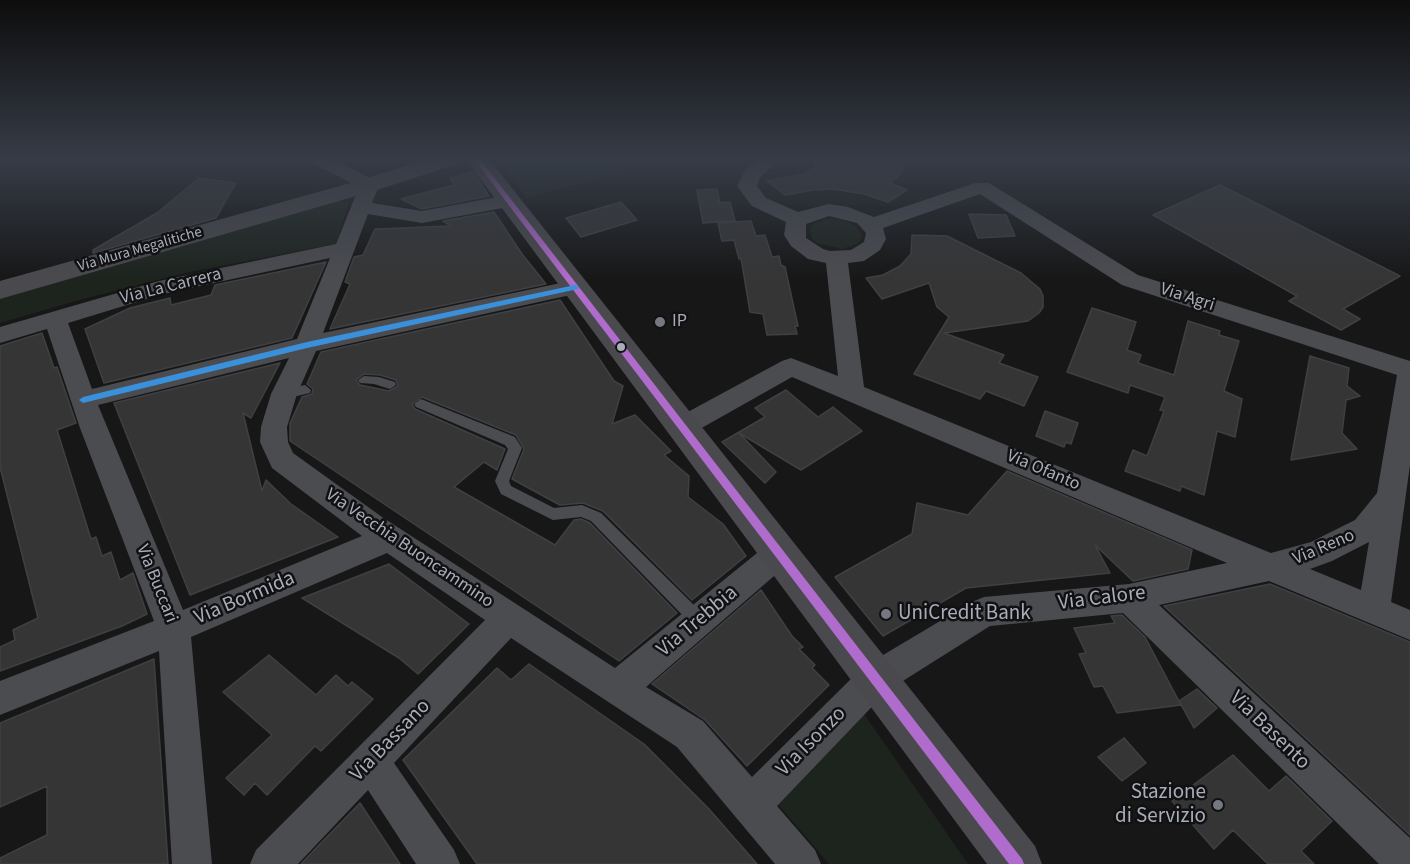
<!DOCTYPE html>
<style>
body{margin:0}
canvas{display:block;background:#171717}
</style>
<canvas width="1410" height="864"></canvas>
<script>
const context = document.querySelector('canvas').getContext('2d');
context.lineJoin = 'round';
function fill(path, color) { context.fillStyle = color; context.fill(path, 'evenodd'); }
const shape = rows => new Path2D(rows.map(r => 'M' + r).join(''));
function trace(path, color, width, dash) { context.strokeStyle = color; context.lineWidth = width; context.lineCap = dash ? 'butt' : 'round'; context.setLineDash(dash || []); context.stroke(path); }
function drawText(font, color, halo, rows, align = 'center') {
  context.font = font + ' "Source Sans 3",sans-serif'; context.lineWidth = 5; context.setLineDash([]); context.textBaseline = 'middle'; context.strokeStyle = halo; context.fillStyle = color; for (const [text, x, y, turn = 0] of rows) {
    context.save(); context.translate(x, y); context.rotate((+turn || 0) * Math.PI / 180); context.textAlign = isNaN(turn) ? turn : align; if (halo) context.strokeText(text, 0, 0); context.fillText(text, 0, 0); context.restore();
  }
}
fill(shape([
 [508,158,670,158,526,198,501,162],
 [340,200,349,202,336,244,189,272,79,300,0,323,0,296],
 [825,219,842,220,856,226,862,235,860,240,857,244,842,249,817,243,812,239,810,229,813,224],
 [864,714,968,864,829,864,777,803]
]), '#1d241e');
const building = shape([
 [817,158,906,158,901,174,890,183,907,190,888,202,864,194,833,189,813,190,785,195,767,181,804,174,815,168,817,158],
 [473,172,489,196,422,209,401,199,454,185,450,178,473,172],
 [199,178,236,183,216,218,93,253,93,250,157,213,199,178],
 [1220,185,1400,276,1343,309,1360,319,1341,330,1289,301,1297,296,1153,215,1220,185],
 [717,189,720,203,730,202,735,221,703,223,697,190,717,189],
 [621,202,637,220,581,237,566,218,621,202],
 [494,212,522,254,546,284,330,329,350,284,345,282,354,257,363,255,375,229,451,226,443,221,494,212],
 [969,214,1006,215,1015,236,978,238,969,214],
 [751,221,756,236,765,235,772,257,779,256,781,265,785,267,798,326,795,326,797,334,767,335,763,314,750,312,741,258,739,259,734,240,722,241,718,223,751,221],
 [912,235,947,236,1021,273,1040,289,1043,296,1043,307,1039,313,1028,321,944,333,1004,355,999,363,1038,377,1024,406,986,391,980,399,914,374,949,317,937,307,929,283,882,299,866,278,883,275,900,266,911,254,912,235],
 [326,262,292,338,104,383,85,329,130,308,170,298,171,305,211,295,215,285,326,262],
 [560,300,614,381,623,386,612,424,635,415,671,451,664,455,689,476,688,497,723,524,746,556,692,600,603,511,583,503,560,505,512,479,524,449,516,435,422,397,412,404,415,409,505,449,497,470,484,462,454,487,555,545,574,520,581,519,590,523,677,613,619,661,290,441,290,423,302,397,312,394,313,389,307,384,321,352,560,300],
 [364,374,380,375,396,380,398,386,389,391,360,385,356,380,364,374],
 [1092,308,1136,322,1127,350,1141,355,1138,363,1174,375,1188,321,1220,331,1219,335,1239,341,1224,391,1242,399,1235,437,1217,431,1204,495,1181,486,1180,491,1125,471,1133,450,1147,456,1164,411,1160,410,1165,397,1130,385,1128,393,1067,372,1092,308],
 [42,333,54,368,57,367,76,423,57,430,91,539,96,537,102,556,111,552,120,580,133,573,147,614,122,626,0,671,0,647,15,640,13,630,38,618,0,467,0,346,42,333],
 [1310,356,1349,368,1347,386,1360,396,1346,400,1342,433,1357,449,1291,460,1310,356],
 [280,363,251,418,243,413,262,491,266,480,291,504,338,537,190,595,114,403,280,363],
 [786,390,818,417,833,407,862,431,801,470,739,433,776,472,765,483,722,442,765,417,755,408,786,390],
 [1045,411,1078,423,1071,444,1066,442,1064,447,1036,436,1045,411],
 [1007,471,1192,550,1188,569,1133,581,1095,545,1110,573,966,588,883,636,835,577,912,534,917,503,968,515,1007,471],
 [389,564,469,624,418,674,399,658,302,598,389,564],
 [1270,584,1410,642,1410,835,1164,606,1270,584],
 [761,590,792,636,803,647,799,649,815,665,812,668,829,685,747,766,705,720,652,684,761,590],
 [1122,615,1145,637,1181,705,1117,713,1103,686,1094,687,1079,654,1086,653,1074,628,1115,623,1111,616,1122,615],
 [269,655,316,695,336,675,348,686,352,682,373,699,321,751,315,746,267,795,255,783,244,795,226,778,272,735,223,692,269,655],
 [154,659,168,864,0,864,0,858,47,835,47,786,0,807,0,723,154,659],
 [529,664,644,744,709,809,757,864,477,864,403,760,497,668,511,680,529,664],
 [1197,689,1217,708,1194,728,1179,701,1197,689],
 [1124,738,1146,763,1122,781,1098,757,1124,738],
 [1233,755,1269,791,1286,776,1332,821,1301,851,1314,864,1268,864,1233,830,1214,849,1172,801,1233,755],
 [360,803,400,864,301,864,320,844,360,803]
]);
fill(building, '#353536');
trace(building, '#3f4043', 1.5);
fill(shape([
 [364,376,379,377,395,382,396,385,390,389,374,384,360,383,358,380,364,376],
 [305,385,311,390,310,393,284,399,278,394,279,391,305,385],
 [421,399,515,437,522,448,509,481,511,486,554,508,582,505,601,513,705,616,707,621,705,626,699,628,693,626,591,521,581,517,553,520,501,494,495,481,508,449,505,445,416,407,414,404,421,399]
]), '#4b4c50');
fill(shape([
 [309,158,332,158,376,181,379,185,372,203,422,211,508,195,515,197,518,201,515,205,508,207,422,223,368,214,323,333,575,280,583,282,586,287,583,292,575,294,316,351,297,394,287,427,288,442,293,453,382,517,615,668,767,545,778,541,789,545,793,554,789,563,646,687,703,721,752,777,863,667,972,602,984,597,1129,584,1227,563,792,377,691,434,682,437,673,434,669,427,673,420,782,361,791,358,838,376,826,263,808,259,791,246,784,235,786,222,752,206,737,186,745,170,762,158,783,158,760,177,757,186,766,198,798,212,829,204,848,207,874,217,975,183,989,183,1138,275,1410,361,1410,465,1391,602,1410,610,1410,640,1269,581,1159,605,1410,838,1410,864,1379,864,1123,613,990,626,887,691,777,806,815,850,821,864,775,864,677,747,511,638,394,763,454,850,460,864,416,864,368,790,298,864,250,864,256,850,485,620,387,553,191,637,212,864,172,864,159,651,0,715,0,681,154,621,80,428,47,329,0,343,0,327,159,281,336,244,359,187,311,162,309,158],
 [980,194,1122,285,1397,375,1377,493,1355,520,1311,542,1271,553,864,387,848,263,864,261,880,250,886,239,883,228,980,194],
 [829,216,857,223,866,233,864,242,851,250,830,251,823,249,806,238,806,224,829,216],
 [330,258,297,339,92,389,68,323,163,294,330,258],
 [289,358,271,394,261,427,260,442,272,468,362,536,183,610,98,405,289,358],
 [1369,542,1361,590,1310,569,1332,561,1369,542]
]), '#4b4c50');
fill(shape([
 [429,158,463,158,460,163,377,190,0,299,0,281,361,180,429,158],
 [465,158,488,158,1035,846,1042,864,987,864,465,158]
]), '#4a4a4e');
fill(shape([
 [473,158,479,158,1022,859,1024,864,1009,864,473,158]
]), '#b06ccc');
fill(shape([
 [575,285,579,287,578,289,307,348,83,403,79,400,83,397,307,342,575,285]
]), '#3a90db');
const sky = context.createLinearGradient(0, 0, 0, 279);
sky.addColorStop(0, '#0d0d0d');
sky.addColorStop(0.57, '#363c47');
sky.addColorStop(1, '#363c4700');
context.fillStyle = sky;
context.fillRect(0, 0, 1410, 279);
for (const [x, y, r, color] of [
 [660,322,6,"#757880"],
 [621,347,5,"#a8adb8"],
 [886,614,6,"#757880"],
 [1218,805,6,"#757880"]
]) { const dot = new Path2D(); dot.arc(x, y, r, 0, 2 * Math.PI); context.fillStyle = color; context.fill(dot); trace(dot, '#111113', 2); }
drawText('15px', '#a8adb8', '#111113', [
 ["Via Mura Megalitiche",140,250,-16]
]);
drawText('18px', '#a8adb8', '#111113', [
 ["Via La Carrera",171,287,-14],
 ["Via Agri",1187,298,18],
 ["Via Ofanto",1043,471,23],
 ["Via Reno",1324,548,-23],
 ["Via Vecchia Buoncammino",409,549,34],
 ["Via Buccari",156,584,68]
]);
drawText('18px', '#a8adb8', '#111113', [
 ["IP",672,322]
], 'left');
drawText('21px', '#a8adb8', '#111113', [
 ["Via Bormida",245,599,-23],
 ["Via Calore",1102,599,-7],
 ["Via Trebbia",698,622,-40],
 ["Via Basento",1269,731,44],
 ["Via Bassano",391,741,-46],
 ["Via Isonzo",812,742,-45]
]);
drawText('21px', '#a8adb8', '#111113', [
 ["UniCredit Bank",898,614],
 ["Stazione",1206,793,"right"],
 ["di Servizio",1206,817,"right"]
], 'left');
</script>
